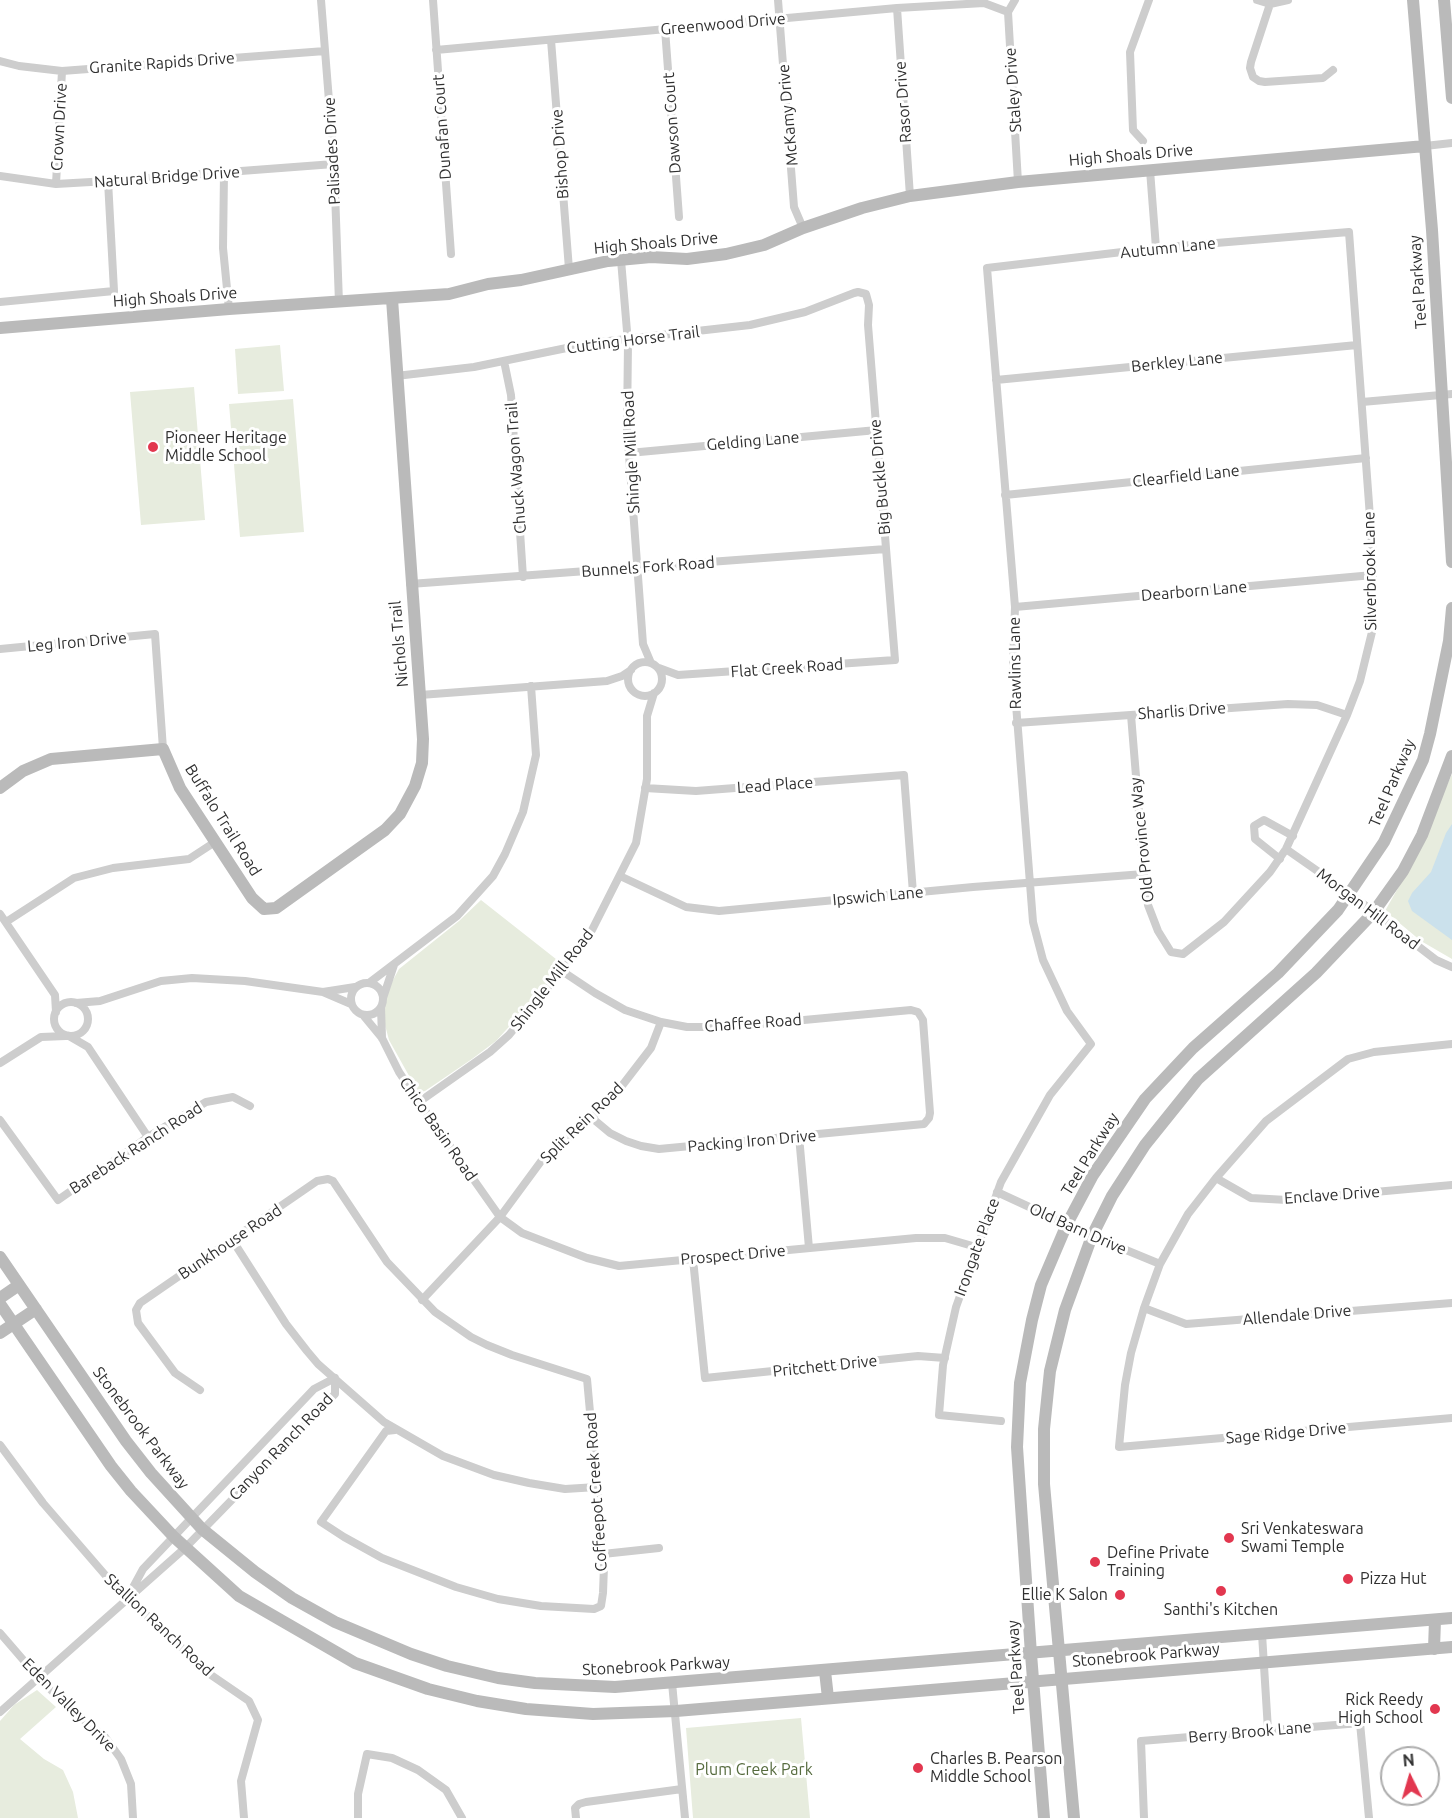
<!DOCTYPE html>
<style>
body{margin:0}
#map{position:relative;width:1452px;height:1818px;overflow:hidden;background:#fff;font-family:Ubuntu,sans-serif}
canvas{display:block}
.north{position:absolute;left:1380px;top:1746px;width:60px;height:60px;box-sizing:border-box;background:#fff;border:2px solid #acacac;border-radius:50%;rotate:355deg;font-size:16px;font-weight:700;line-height:24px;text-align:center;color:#303030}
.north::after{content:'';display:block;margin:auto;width:21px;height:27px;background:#e2374f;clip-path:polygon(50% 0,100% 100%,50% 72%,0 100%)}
</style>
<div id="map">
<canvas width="1452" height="1818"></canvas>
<div class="north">N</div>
</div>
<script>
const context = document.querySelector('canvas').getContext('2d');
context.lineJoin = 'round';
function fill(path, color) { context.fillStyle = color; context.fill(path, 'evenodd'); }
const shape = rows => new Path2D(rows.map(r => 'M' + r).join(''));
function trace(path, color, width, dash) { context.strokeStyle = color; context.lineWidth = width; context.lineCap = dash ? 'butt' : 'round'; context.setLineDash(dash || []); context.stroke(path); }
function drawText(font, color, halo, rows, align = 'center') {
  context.font = font + ' Ubuntu,sans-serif'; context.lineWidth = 6; context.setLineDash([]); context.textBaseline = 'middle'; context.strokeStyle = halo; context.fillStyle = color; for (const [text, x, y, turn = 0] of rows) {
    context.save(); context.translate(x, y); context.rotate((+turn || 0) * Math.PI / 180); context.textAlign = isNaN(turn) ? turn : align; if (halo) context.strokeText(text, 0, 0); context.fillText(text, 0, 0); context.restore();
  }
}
fill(shape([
 [280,345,284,391,238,394,235,349],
 [194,387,205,520,141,525,130,392],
 [293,399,304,532,240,537,229,404],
 [1452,774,1452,959,1421,941,1385,911,1410,867],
 [481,900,561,963,546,986,496,1041,472,1059,425,1091,421,1092,417,1090,389,1040,385,1025,384,1010,386,993,399,969,459,921],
 [37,1690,56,1707,20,1739,44,1759,63,1770,73,1792,78,1818,0,1818,0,1721,14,1705],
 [801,1718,810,1818,693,1818,686,1728]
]), '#e7ecde');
fill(shape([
 [1452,824,1452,940,1412,911,1408,901,1412,893,1431,872,1446,833]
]), '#cbe1ec');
trace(shape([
 [321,0,334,164,339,303],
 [433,0,451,254],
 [778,0,794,207,803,228],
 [1015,0,1008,12,1018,182],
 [1257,0,1270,4,1288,0],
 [1270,4,1251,62,1250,68,1253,77,1259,81,1265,82,1323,78,1333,70],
 [897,8,910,196],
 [665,29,679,217],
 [551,40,569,269],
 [436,50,897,8,984,3,1008,12],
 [0,61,19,66,62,71,325,51],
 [1143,141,1133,130,1130,52,1149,0],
 [1425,146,1452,143],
 [1150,170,1156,248],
 [224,173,223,248,229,309],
 [0,176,56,184,108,181,334,164],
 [56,184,62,71],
 [621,260,628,343,627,428,643,644,651,663],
 [0,302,114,291,108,181],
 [504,361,511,395,523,577],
 [396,376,474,367,591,343,750,325,805,312,854,293,858,292,866,294,869,305,868,325,895,660,678,675,659,668],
 [996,380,1357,345],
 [1362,402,1452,394],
 [629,453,877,430],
 [1005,495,1366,458],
 [410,584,886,549],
 [1015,607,1373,575],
 [0,649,155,634,163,749],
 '628 679a17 17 0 1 1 34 0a17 17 0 1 1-34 0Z',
 [420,695,607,681,622,676,631,670],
 [1016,723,1288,704,1317,705,1347,715],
 [645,788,696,791,904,775,913,893],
 [1286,849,1349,893,1436,960,1452,967],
 [1280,859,1255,839,1254,826,1264,820,1293,836],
 [620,876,686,907,719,911,973,887,1144,874],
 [0,914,55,995,56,1012],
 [6,922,74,878,113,868,189,859,215,842],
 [562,971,595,993,625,1010,661,1022,687,1027,729,1027,911,1010,918,1012,923,1020,930,1113,929,1118,924,1124,659,1149,641,1146,626,1141,610,1133,592,1118],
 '351 999a16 16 0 1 1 32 0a16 16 0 1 1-32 0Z',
 [369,983,457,916,493,876,505,854,523,812,536,755,531,686],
 [323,992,355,987],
 [383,998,394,965],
 '54 1019a17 17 0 1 1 34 0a17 17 0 1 1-34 0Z',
 [76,1003,100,1001,161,981,192,978,245,981,323,992,351,1004],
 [381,1007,382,1038],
 [363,1015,382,1038,399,1072,419,1102,500,1217,522,1233,587,1258,619,1266,916,1238,945,1238,976,1247],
 [69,1036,88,1047,148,1137],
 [1452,1044,1374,1052,1348,1059,1266,1121,1216,1178,1188,1214,1160,1264,1144,1308,1131,1353,1125,1385,1119,1447,1452,1418],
 [0,1063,41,1037,66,1036],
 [419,1102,490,1052,509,1035,562,971,592,930,636,843,647,779,647,716,654,693],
 [0,1120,58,1200,148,1137,206,1102,233,1097,250,1106],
 [799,1136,809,1248],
 [1216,1178,1251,1198,1287,1200,1452,1185],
 [997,1192,1092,1236,1160,1264],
 [233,1241,286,1324,307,1351,318,1364,384,1422,443,1456,494,1475,529,1483,565,1489,597,1487],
 [693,1259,705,1378,918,1356,945,1358],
 [422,1300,500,1217,542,1160,592,1118,621,1087,651,1048,661,1022],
 [1144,1308,1186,1324,1452,1303],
 [200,1390,175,1373,138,1323,136,1310,140,1303,317,1181,328,1179,333,1181,387,1262,435,1312,471,1337,487,1345,512,1355,587,1379,604,1566,603,1593,601,1606,594,1609,541,1606,498,1599,456,1587,382,1558,344,1537,321,1522,386,1431,395,1430],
 [1001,1421,939,1415,943,1365,956,1307,1001,1182,1050,1095,1091,1044,1067,1011,1043,960,1033,922,1013,666,1015,607,987,268,1156,248,1349,232,1373,558,1372,632,1360,681,1347,715,1286,849,1270,872,1224,922,1183,954,1171,952,1158,931,1148,905,1144,874,1131,715],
 [0,1445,43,1503,113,1584,211,1675,249,1701,258,1720,241,1781,244,1818],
 [603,1554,659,1548],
 [130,1593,143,1569,314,1389,335,1378],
 [0,1633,38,1677,70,1709,105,1737,121,1759,131,1784,133,1818],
 [1262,1634,1268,1730],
 [672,1683,685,1818],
 [0,1712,185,1548,335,1394,335,1378],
 [358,1818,358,1794,367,1754,392,1758,418,1770,446,1790,462,1818],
 [576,1818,575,1808,579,1804,586,1802,682,1789],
 [1144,1818,1141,1741,1360,1723,1369,1818]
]), '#cdcdcd', 8);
trace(shape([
 [1413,0,1432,230,1452,562],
 [1444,0,1452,98],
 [0,328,229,309,449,294,488,284,521,280,608,261,651,257,687,259,726,254,764,245,803,228,862,208,910,196,1018,182,1425,146],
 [0,788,23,771,51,759,163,749,180,788,252,898,264,909,276,908,385,830,400,814,415,786,422,763,423,739,392,299],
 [0,1257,126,1441,151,1473,202,1529,255,1572,292,1598,335,1622,411,1654,447,1666,498,1678,535,1683,615,1687,1452,1618],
 [0,1298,19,1285],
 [0,1304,111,1466,131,1491,174,1537,239,1596,355,1663,428,1689,477,1701,526,1709,593,1714,676,1711,1452,1647],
 [0,1333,36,1309],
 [1434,1649,1435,1620],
 [825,1671,828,1698],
 [1044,1818,1031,1654,1017,1447,1020,1383,1032,1320,1041,1285,1067,1224,1093,1175,1145,1099,1193,1048,1278,973,1317,932,1338,910,1384,842,1423,760,1430,734,1449,641,1452,608],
 [1074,1818,1044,1484,1044,1429,1050,1371,1065,1310,1092,1236,1112,1196,1145,1145,1198,1079,1316,973,1373,913,1403,871,1422,835,1452,756]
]), '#bababa', 12);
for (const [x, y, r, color] of [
 [153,447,6,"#e2374f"],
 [1229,1538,6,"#e2374f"],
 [1095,1562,6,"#e2374f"],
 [1348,1579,6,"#e2374f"],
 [1221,1591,6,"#e2374f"],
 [1120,1595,6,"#e2374f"],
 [1435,1709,6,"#e2374f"],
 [918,1768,6,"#e2374f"]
]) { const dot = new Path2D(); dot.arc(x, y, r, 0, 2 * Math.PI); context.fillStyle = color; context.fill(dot); trace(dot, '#fff', 2); }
drawText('16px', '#303030', '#fff', [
 ["Greenwood Drive",723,24,-5],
 ["Granite Rapids Drive",162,63,-4],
 ["Staley Drive",1013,90,-94],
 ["Rasor Drive",903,102,-94],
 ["McKamy Drive",788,115,-95],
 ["Dawson Court",672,123,-94],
 ["Crown Drive",59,127,-87],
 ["Dunafan Court",442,127,-94],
 ["Palisades Drive",332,151,-93],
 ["Bishop Drive",560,154,-94],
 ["High Shoals Drive",1131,155,-5],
 ["Natural Bridge Drive",167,177,-4],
 ["High Shoals Drive",656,243,-5],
 ["Autumn Lane",1168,248,-6],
 ["Teel Parkway",1418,282,-94],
 ["High Shoals Drive",175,297,-4],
 ["Cutting Horse Trail",633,340,-7],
 ["Berkley Lane",1177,362,-6],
 ["Gelding Lane",753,441,-5],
 ["Shingle Mill Road",631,452,-93],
 ["Chuck Wagon Trail",516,468,-94],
 ["Clearfield Lane",1186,476,-6],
 ["Big Buckle Drive",880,477,-95],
 ["Bunnels Fork Road",648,567,-4],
 ["Silverbrook Lane",1370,571,-91],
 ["Dearborn Lane",1194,591,-5],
 ["Leg Iron Drive",77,642,-5],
 ["Nichols Trail",399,644,-95],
 ["Rawlins Lane",1015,663,-91],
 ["Flat Creek Road",787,668,-4],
 ["Sharlis Drive",1182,711,-4],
 ["Teel Parkway",1392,783,-67],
 ["Lead Place",775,785,-4],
 ["Buffalo Trail Road",223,820,58],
 ["Old Province Way",1142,840,-96],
 ["Ipswich Lane",878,896,-5],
 ["Morgan Hill Road",1368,909,37],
 ["Shingle Mill Road",552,980,-52],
 ["Chaffee Road",753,1023,-4],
 ["Split Rein Road",582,1123,-44],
 ["Chico Basin Road",438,1129,55],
 ["Packing Iron Drive",752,1141,-5],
 ["Bareback Ranch Road",136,1148,-33],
 ["Teel Parkway",1090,1154,-58],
 ["Enclave Drive",1332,1195,-4],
 ["Old Barn Drive",1078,1229,24],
 ["Bunkhouse Road",230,1242,-34],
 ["Irongate Place",977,1247,-70],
 ["Prospect Drive",733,1255,-5],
 ["Allendale Drive",1297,1315,-5],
 ["Pritchett Drive",825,1366,-6],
 ["Stonebrook Parkway",141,1428,53],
 ["Sage Ridge Drive",1286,1433,-5],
 ["Canyon Ranch Road",281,1447,-46],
 ["Coffeepot Creek Road",596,1492,-94],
 ["Stallion Ranch Road",159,1625,43],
 ["Stonebrook Parkway",1146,1655,-5],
 ["Stonebrook Parkway",656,1666,-3],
 ["Teel Parkway",1016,1667,-94],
 ["Eden Valley Drive",69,1705,45],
 ["Berry Brook Lane",1250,1732,-5]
]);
drawText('16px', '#303030', '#fff', [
 ["Pioneer Heritage",165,438],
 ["Middle School",165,456],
 ["Sri Venkateswara",1241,1529],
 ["Swami Temple",1241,1547],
 ["Define Private",1107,1553],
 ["Training",1107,1571],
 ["Pizza Hut",1360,1579],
 ["Ellie K Salon",1108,1595,"right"],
 ["Santhi's Kitchen",1221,1610,"center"],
 ["Rick Reedy",1423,1700,"right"],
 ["High School",1423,1718,"right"],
 ["Charles B. Pearson",930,1759],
 ["Middle School",930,1777]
], 'left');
drawText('16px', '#566b3e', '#fff', [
 ["Plum Creek Park",754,1770]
]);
</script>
